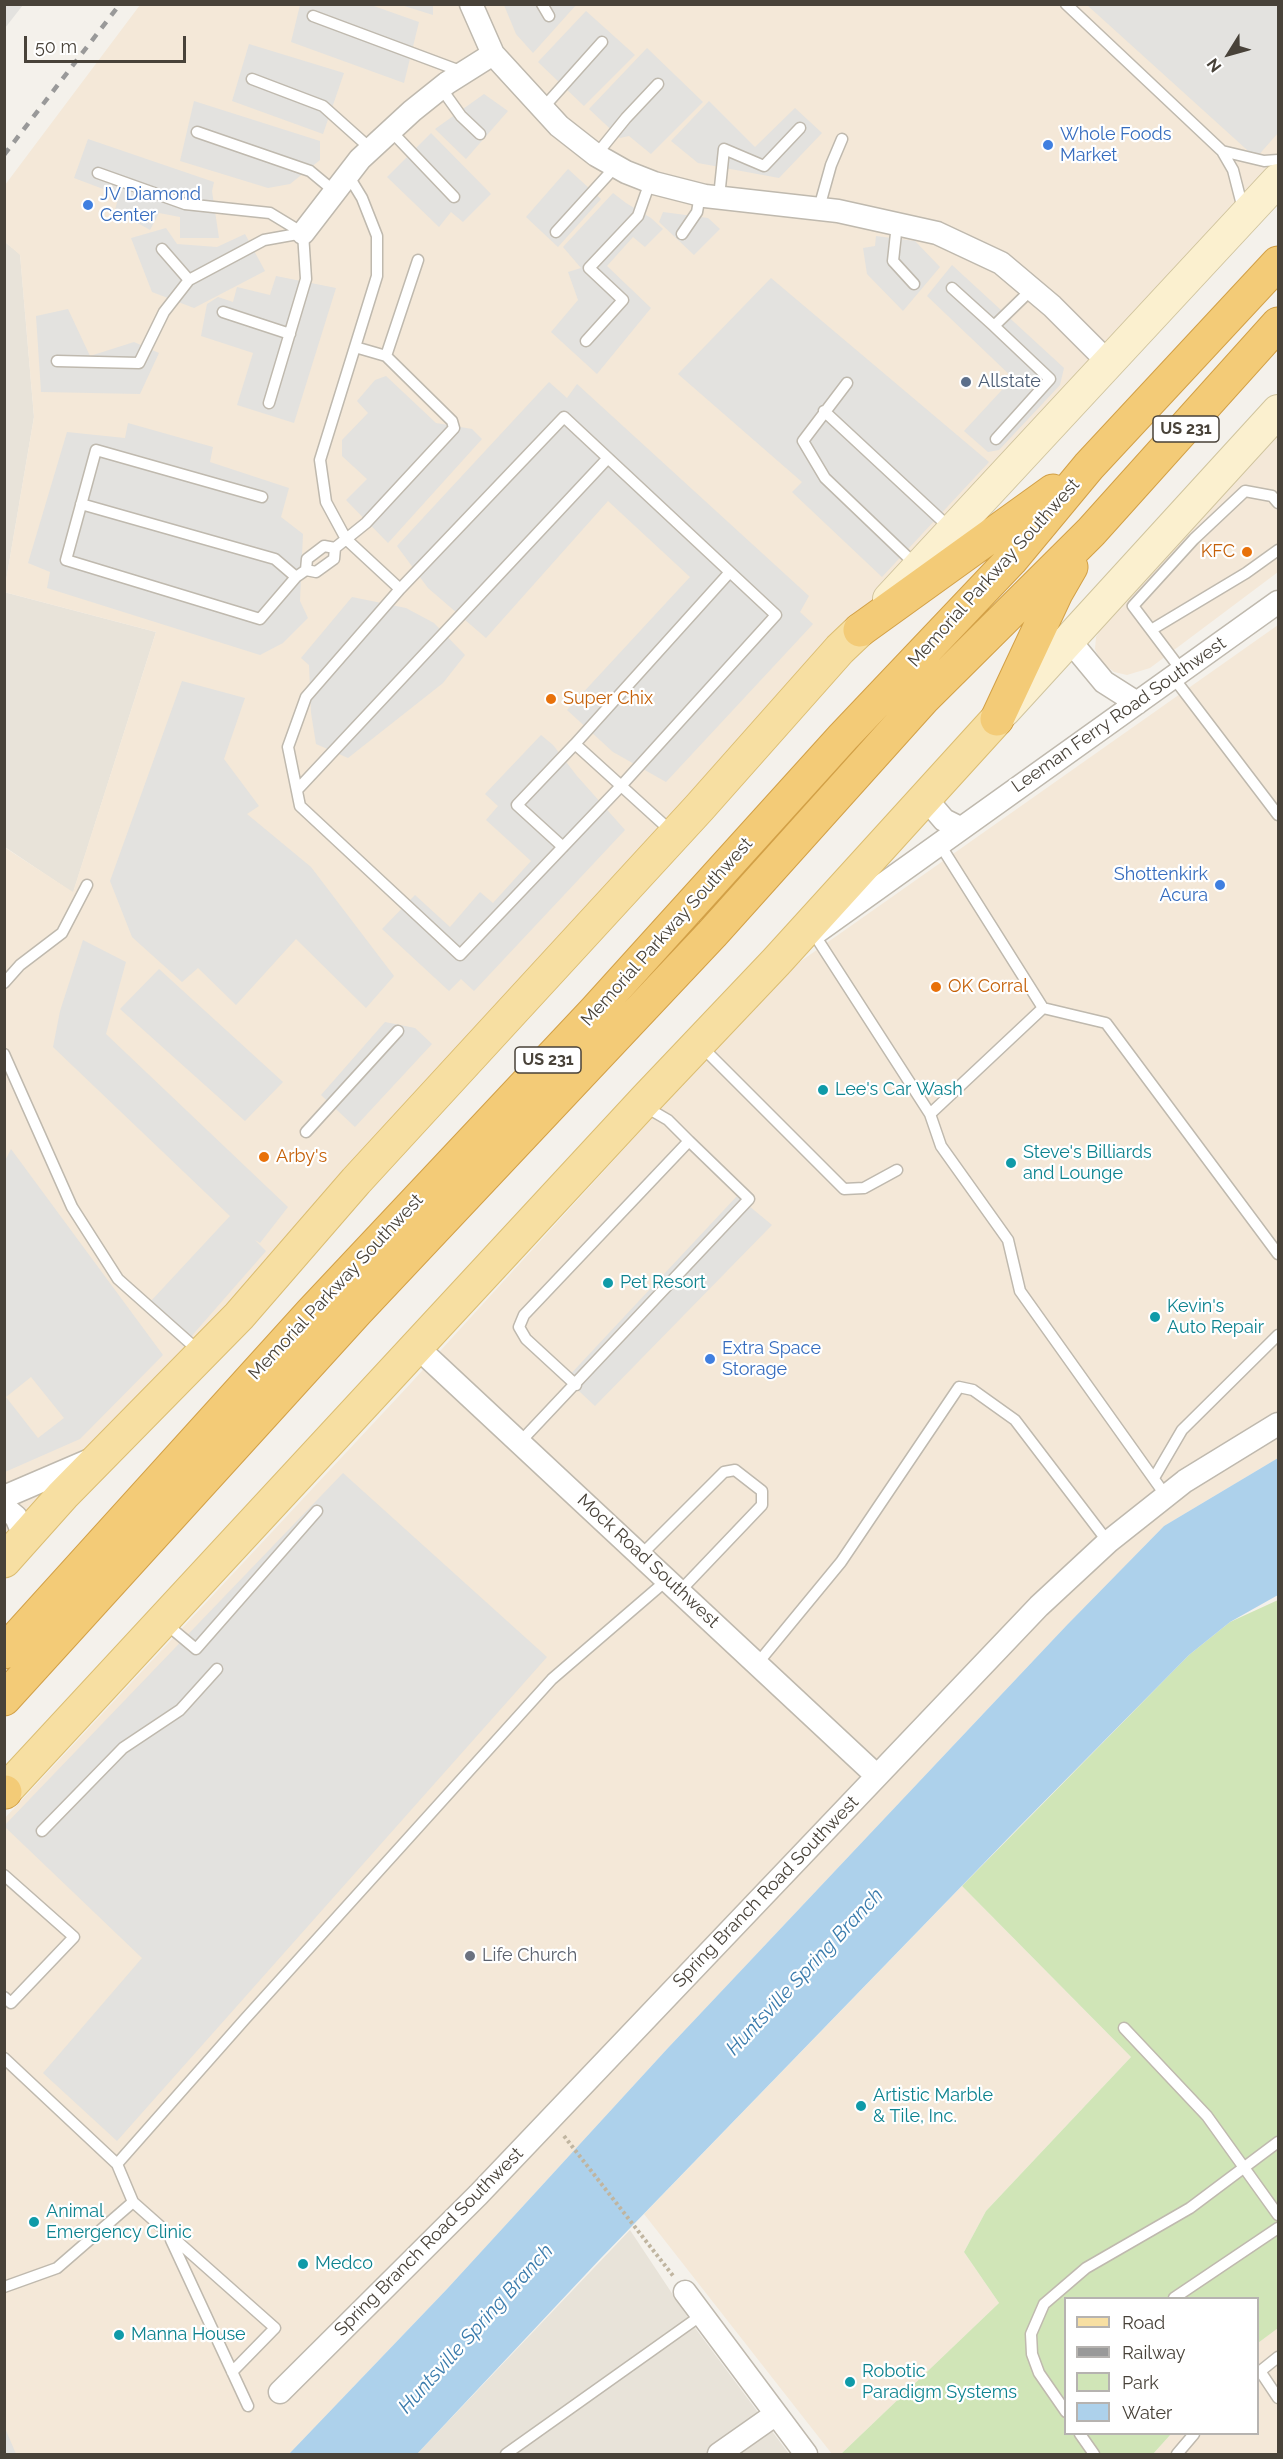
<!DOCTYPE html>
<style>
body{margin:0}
#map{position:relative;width:1283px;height:2459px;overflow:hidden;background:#f4f1eb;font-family:Raleway,sans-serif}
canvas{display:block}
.frame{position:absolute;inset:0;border:6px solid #484239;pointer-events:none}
.legend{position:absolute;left:1064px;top:2297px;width:195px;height:138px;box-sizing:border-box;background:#fff;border:2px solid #b6b3b0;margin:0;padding:8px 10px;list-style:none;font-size:18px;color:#484239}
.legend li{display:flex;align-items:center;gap:12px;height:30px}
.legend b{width:30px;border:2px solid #b6b3b0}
.north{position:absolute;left:1199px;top:24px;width:60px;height:60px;-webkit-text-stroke:4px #fff;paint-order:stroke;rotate:233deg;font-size:16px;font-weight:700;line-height:24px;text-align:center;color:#484239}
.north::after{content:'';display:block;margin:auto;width:21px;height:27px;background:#484239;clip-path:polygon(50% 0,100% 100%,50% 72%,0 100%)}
.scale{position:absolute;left:24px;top:36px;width:162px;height:27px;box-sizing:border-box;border:3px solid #484239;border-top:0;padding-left:8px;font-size:18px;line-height:21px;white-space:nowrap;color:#484239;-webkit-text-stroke:4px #fff;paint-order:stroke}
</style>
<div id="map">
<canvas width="1283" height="2459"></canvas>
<div class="frame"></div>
<ul class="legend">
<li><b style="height:8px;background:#f7dfa2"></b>Road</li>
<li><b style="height:8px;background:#999"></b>Railway</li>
<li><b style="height:16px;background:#d0e5b7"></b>Park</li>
<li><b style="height:16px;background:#add1eb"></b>Water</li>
</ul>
<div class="north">N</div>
<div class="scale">50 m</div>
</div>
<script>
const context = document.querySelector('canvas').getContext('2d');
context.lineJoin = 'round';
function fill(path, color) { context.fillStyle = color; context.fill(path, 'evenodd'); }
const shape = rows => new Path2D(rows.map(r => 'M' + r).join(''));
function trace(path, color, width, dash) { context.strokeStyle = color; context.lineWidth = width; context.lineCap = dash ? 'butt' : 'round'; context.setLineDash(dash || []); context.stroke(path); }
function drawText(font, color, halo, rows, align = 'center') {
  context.font = font + ' Raleway,sans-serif'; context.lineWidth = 4.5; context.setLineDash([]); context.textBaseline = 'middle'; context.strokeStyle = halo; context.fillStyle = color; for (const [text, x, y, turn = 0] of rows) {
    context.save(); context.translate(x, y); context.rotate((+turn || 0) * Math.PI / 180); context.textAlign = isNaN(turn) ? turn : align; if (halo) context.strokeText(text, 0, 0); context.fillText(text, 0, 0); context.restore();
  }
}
fill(shape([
 [5,242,20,254,34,417,5,587],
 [4,592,156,632,73,893,5,847],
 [630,2230,693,2325,789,2454,417,2454]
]), '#e8e3d9');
fill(shape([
 [140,5,1278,5,1278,156,232,1303,5,1536,4,847,73,892,156,632,4,592,34,417,20,255,5,242,5,185],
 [1278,435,1278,572,1150,668,1127,675,1114,672,1101,662,1095,649,1096,637,1102,627],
 [1278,625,1278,1458,1164,1526,1066,1626,667,2049,447,2289,289,2454,5,2454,4,1819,411,1383,784,973],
 [962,1886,1131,2057,986,2211,964,2252,999,2303,841,2454,832,2454,644,2214],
 [1278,2327,1278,2454,1153,2454,1171,2434,1258,2434,1258,2343]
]), '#f4e8d8');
fill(shape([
 [1278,1600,1278,2328,1258,2343,1258,2298,1066,2298,1066,2434,1171,2434,1153,2454,841,2454,999,2303,964,2252,986,2211,1131,2057,962,1886,1189,1655,1230,1622]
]), '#d0e5b7');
fill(shape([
 [5,4,23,5,5,28,4,5],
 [300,5,371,5,419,22,404,83,291,42],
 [401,5,433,5,433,15],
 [504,5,576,5,533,53,516,34],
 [1087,5,1278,5,1278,133,1256,158],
 [586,11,635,55,584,106,538,62],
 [249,44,344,73,323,134,232,101],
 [647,48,703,102,651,154,629,136,620,138,589,109],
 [484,94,508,111,466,159,435,129],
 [194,101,320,141,320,160,290,184,268,188,180,161],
 [709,101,755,147,795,108,822,133,779,178,698,163,671,141],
 [431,133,491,194,463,222,451,212,439,227,387,177],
 [88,139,214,182,212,191,219,238,180,238,180,217,159,213,150,230,115,210,119,195,74,178],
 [568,169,601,199,558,247,526,217],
 [613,193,626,203,651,218,663,229,645,247,633,237,607,266,651,308,597,374,551,332,578,300,568,272,581,268,563,247],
 [663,212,708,218,720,229,694,255,659,222],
 [166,228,177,244,217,247,245,234,265,271,194,308,152,292,131,238],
 [876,236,915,241,940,267,903,311,867,274,863,248,875,246],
 [952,265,1064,368,1060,385,999,450,988,452,964,431,1013,378,927,296],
 [276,276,336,288,294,423,237,405,253,353,201,336,207,304,218,297,233,302,237,287,270,295],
 [771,278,989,462,882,577,792,492,802,482,678,374],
 [68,309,90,356,134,342,159,353,140,394,41,392,36,316],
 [386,376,436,423,472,429,482,439,388,543,346,500,367,479,342,456,342,440,368,413,357,401,375,380],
 [549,382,567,398,577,384,809,596,800,612,813,624,666,782,613,752,567,710,690,577,608,501,486,638,428,588,397,546],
 [128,423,213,447,210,462,289,488,281,517,303,534,300,601,308,618,283,643,260,655,47,588,50,572,28,563,67,432,125,438],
 [352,597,406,608,434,623,465,655,443,683,348,758,316,744,311,713,309,665,301,658],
 [182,681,245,698,224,759,259,806,247,814,311,867,394,976,366,1008,296,939,236,1005,198,968,182,982,132,937,110,881],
 [541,735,553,745,577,776,625,830,474,991,461,979,449,991,382,929,415,895,450,927,480,892,493,903,531,861,486,820,498,806,485,794],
 [83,940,126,962,106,1034,288,1207,260,1243,255,1240,266,1251,189,1339,151,1301,230,1216,53,1047,60,1011],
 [159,969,283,1082,245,1121,120,1009],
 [385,1022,415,1028,432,1044,355,1127,321,1095],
 [11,1149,163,1355,80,1439,5,1472,4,1163],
 [31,1377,64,1418,38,1438,6,1397],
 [737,1196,772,1225,595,1406,566,1379],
 [343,1473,547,1657,117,2141,43,2073,142,1958,4,1826],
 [4,2428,5,2428,16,2454,5,2454]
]), '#e3e2df');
fill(shape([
 [1278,1458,1278,1595,1230,1622,1189,1655,1016,1830,601,2258,417,2454,289,2454,447,2289,667,2049,1066,1626,1164,1526]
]), '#add1eb');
const service = shape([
 [542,4,549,16],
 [1066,4,1222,151,1233,170,1243,209],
 [313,16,463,72],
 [252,79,323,106,371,149],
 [441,88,461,116,480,134],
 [543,108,602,42],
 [391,131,454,197],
 [197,132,310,171,334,191],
 [1222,151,1264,161,1278,160],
 [596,155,626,118,658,84],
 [98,173,185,204,270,213,303,233],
 [348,175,362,198,377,236,377,276,320,460,326,502,346,539,400,589],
 [719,197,724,149,764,166,800,128],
 [819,208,831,165,842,139],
 [897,224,893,261,914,284],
 [556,232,616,166],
 [682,234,697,212,700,195],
 [162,249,189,280],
 [952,288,994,326],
 [223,312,290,334],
 [586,341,623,300,589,268,638,216,650,182],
 [386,356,418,260],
 [57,361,139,363,164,312,189,280,264,240,303,233],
 [847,383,803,441,825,478,916,565],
 [269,403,306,279,303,233],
 [824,411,951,529],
 [564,417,776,615,621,786,460,955,300,806,288,747,306,697,400,589,564,417],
 [996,439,1050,379,994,326,1032,289],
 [262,497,96,450,66,560,260,619,296,577],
 [81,504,275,559,296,577,306,570,307,559,324,546,335,548,366,523,454,428,452,421,386,356,355,347],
 [306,570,316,572,334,559,335,548],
 [1151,630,1246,573,1278,550],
 [1182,671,1133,606,1194,539,1245,491,1272,496,1278,503],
 [1173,677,1278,815],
 [297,790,608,458],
 [672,832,575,744,730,572],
 [563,847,517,805,575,744],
 [814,934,930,1114,941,1146,1008,1240,1020,1291,1166,1496],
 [4,983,20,965,62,933,87,885],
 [1043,1008,1106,1023,1278,1254],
 [701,1046,844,1189,864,1188,897,1170],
 [4,1054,72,1207,118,1279,200,1352],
 [930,1114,1043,1008,939,843],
 [306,1132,398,1031],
 [576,1385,526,1339,519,1327,524,1315,689,1141,668,1120,644,1106],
 [521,1441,749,1199,689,1141],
 [1154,1478,1182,1430,1278,1335],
 [641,1555,724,1472,735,1470,762,1491,762,1505,680,1591],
 [165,1623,196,1649,317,1511],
 [757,1664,841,1562,959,1387,973,1390,1015,1420,1108,1542],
 [42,1831,123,1748,180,1710,217,1669],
 [4,1875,74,1937,11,2003,4,1997],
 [1124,2028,1207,2116,1278,2215],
 [4,2058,117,2164,245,2019,552,1679,667,1580],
 [117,2164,133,2202,275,2328,232,2372],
 [171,2240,248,2406],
 [4,2287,57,2268,133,2202],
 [1174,2298,1278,2228],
 [1260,2371,1278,2398],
 [1258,2373,1278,2357],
 [1066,2412,1039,2373,1032,2354,1031,2334,1044,2304,1086,2268,1190,2208,1278,2142],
 [1080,2434,1094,2454],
 [506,2454,703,2314],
 [1177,2454,1194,2434]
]);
const minor = shape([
 [471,4,493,54,559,126,596,155,626,172,654,183,705,196,838,211,937,233,1001,263,1052,306,1108,362],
 [303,233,360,159,412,111,447,83,493,54],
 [1070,641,1104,682,1137,703],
 [926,799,944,820,960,828],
 [818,931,1278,602],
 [417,1347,877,1776],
 [4,1497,90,1460],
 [4,1507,16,1517,25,1538],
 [685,2292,806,2454],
 [280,2392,478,2195,1039,1606,1108,1542,1185,1481,1278,1424],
 [719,2454,776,2414]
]);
const secondary = shape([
 [889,599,1278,180],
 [1004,711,1278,411]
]);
const primary = shape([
 [4,1561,63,1495,239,1316,356,1181,699,808,840,649,860,630],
 [4,1792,646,1099,776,962,997,719]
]);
const motorway = shape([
 [860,630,1053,491],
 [997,719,1056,593,1071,567],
 [4,1652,311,1313,595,1011,843,737,1011,560,1089,466,1278,263],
 [4,1699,357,1311,712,934,924,698,1091,532,1278,324],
 [4,1792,5,1792]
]);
trace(service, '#bfb9ae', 13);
trace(minor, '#bfb9ae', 25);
trace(secondary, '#d0c49e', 34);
trace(primary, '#dbbd72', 35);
trace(motorway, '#d2a047', 35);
trace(shape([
 [564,2136,674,2277]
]), '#c0b5a0', 4, [3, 3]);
trace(service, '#fff', 10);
trace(minor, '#fff', 22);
trace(secondary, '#fbf0cf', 32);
trace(primary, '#f7dfa2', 33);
trace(motorway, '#f3cb77', 33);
trace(shape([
 [4,155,120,4]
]), '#999', 4.5, [8, 8]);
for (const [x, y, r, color] of [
 [1048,145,6,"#3f7fe0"],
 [88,205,6,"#3f7fe0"],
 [966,382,6,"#5c6f8a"],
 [1247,552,6,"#e8710a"],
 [551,699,6,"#e8710a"],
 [1220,885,6,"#3f7fe0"],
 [936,987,6,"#e8710a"],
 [823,1090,6,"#0f9aa8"],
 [264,1157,6,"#e8710a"],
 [1011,1163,6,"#0f9aa8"],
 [608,1283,6,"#0f9aa8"],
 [1155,1317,6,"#0f9aa8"],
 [710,1359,6,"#3f7fe0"],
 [470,1956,6,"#6b7280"],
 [861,2106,6,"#0f9aa8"],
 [34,2222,6,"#0f9aa8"],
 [303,2264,6,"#0f9aa8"],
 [119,2335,6,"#0f9aa8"],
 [850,2382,6,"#0f9aa8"]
]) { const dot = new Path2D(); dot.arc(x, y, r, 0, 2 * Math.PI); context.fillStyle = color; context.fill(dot); trace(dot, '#fff', 2); }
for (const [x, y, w] of [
 [1186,429,66],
 [548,1060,66]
]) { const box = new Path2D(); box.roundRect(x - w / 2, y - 13, w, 26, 4.5); context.fillStyle = '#fff'; context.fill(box); trace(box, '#484239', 1.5); }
drawText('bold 16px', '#484239', null, [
 ["US 231",1186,429],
 ["US 231",548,1060]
]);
drawText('18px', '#366cbe', '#fff', [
 ["Whole Foods",1060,135],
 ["Market",1060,156],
 ["JV Diamond",100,195],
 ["Center",100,216],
 ["Shottenkirk",1208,875,"right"],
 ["Acura",1208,896,"right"],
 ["Extra Space",722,1349],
 ["Storage",722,1370]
], 'left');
drawText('18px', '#4e5e75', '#fff', [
 ["Allstate",978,382]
], 'left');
drawText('18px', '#c56008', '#fff', [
 ["KFC",1235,552,"right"],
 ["Super Chix",563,699],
 ["OK Corral",948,987],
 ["Arby's",276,1157]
], 'left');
drawText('18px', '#484239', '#fff', [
 ["Memorial Parkway Southwest",994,573,-48],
 ["Leeman Ferry Road Southwest",1119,715,-35],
 ["Memorial Parkway Southwest",667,932,-48],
 ["Memorial Parkway Southwest",336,1287,-47],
 ["Mock Road Southwest",648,1561,43],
 ["Spring Branch Road Southwest",766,1892,-46],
 ["Spring Branch Road Southwest",429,2242,-45]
]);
drawText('18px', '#0d838f', '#fff', [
 ["Lee's Car Wash",835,1090],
 ["Steve's Billiards",1023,1153],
 ["and Lounge",1023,1174],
 ["Pet Resort",620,1283],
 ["Kevin's",1167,1307],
 ["Auto Repair",1167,1328],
 ["Artistic Marble",873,2096],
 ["& Tile, Inc.",873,2117],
 ["Animal",46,2212],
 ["Emergency Clinic",46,2233],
 ["Medco",315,2264],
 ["Manna House",131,2335],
 ["Robotic",862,2372],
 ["Paradigm Systems",862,2393]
], 'left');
drawText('18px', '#5b616d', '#fff', [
 ["Life Church",482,1956]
], 'left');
drawText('italic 20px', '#3a7bac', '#fff', [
 ["Huntsville Spring Branch",805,1972,-47],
 ["Huntsville Spring Branch",476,2329,-48]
]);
</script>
